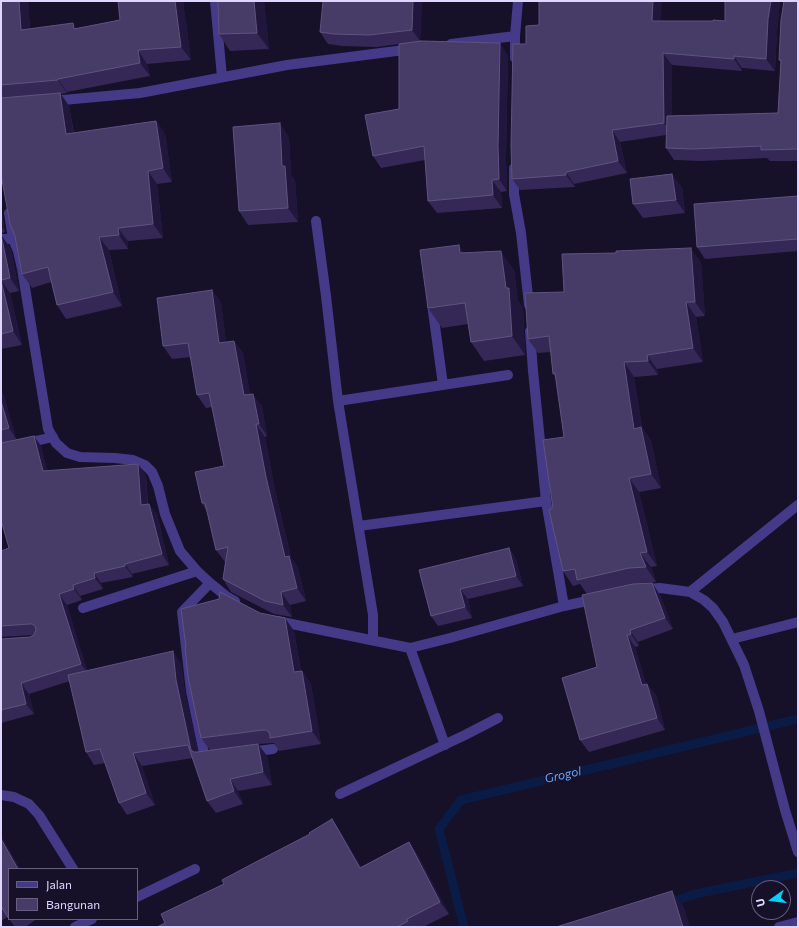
<!DOCTYPE html>
<style>
body{margin:0}
#map{position:relative;width:799px;height:928px;overflow:hidden;background:#161028;font-family:Commissioner,sans-serif}
canvas{display:block}
.frame{position:absolute;inset:0;border:2px solid #ded6ff;pointer-events:none}
.legend{position:absolute;left:8px;top:868px;width:130px;height:52px;box-sizing:border-box;background:#161028;border:1px solid #665f7e;margin:0;padding:5px 7px;list-style:none;font-size:12px;color:#ded6ff}
.legend li{display:flex;align-items:center;gap:8px;height:20px}
.legend b{width:20px;border:1px solid #665f7e}
.north{position:absolute;left:751px;top:880px;width:40px;height:40px;box-sizing:border-box;background:#161028;border:1px solid #665f7e;border-radius:50%;rotate:256deg;font-size:11px;font-weight:700;line-height:16px;text-align:center;color:#ded6ff}
.north::after{content:'';display:block;margin:auto;width:14px;height:18px;background:#02d0ff;clip-path:polygon(50% 0,100% 100%,50% 72%,0 100%)}
</style>
<div id="map">
<canvas width="799" height="928"></canvas>
<div class="frame"></div>
<ul class="legend">
<li><b style="height:5px;background:#443a87"></b>Jalan</li>
<li><b style="height:11px;background:#473b68"></b>Bangunan</li>
</ul>
<div class="north">U</div>
</div>
<script>
const context = document.querySelector('canvas').getContext('2d');
context.lineJoin = 'round';
const shape = rows => new Path2D(rows.map(r => 'M' + r).join(''));
function trace(path, color, width, dash) { context.strokeStyle = color; context.lineWidth = width; context.lineCap = dash ? 'butt' : 'round'; context.setLineDash(dash || []); context.stroke(path); }
function fill(path, color) { context.fillStyle = color; context.fill(path, 'evenodd'); }
function drawText(font, color, halo, rows, align = 'center') {
  context.font = font + ' Commissioner,sans-serif'; context.lineWidth = 3; context.setLineDash([]); context.textBaseline = 'middle'; context.strokeStyle = halo; context.fillStyle = color; for (const [text, x, y, turn = 0] of rows) {
    context.save(); context.translate(x, y); context.rotate((+turn || 0) * Math.PI / 180); context.textAlign = isNaN(turn) ? turn : align; if (halo) context.strokeText(text, 0, 0); context.fillText(text, 0, 0); context.restore();
  }
}
trace(shape([
 [667,904,695,894,798,873],
 [464,927,439,829,461,800,798,719]
]), '#0a1b46', 9);
trace(shape([
 [215,1,222,77],
 [451,44,515,36],
 [515,58,515,36,518,1],
 [52,101,140,93,287,65,412,49],
 [514,168,514,194,521,233,529,305],
 [9,213,13,239],
 [316,221,326,296,338,401,373,615,373,640],
 [1,239,13,239,18,251,22,269,48,429,56,443,67,453,80,457,115,458,133,460,145,465,152,472,158,486,165,514,180,551,197,571,210,583,226,596,235,601],
 [432,304,443,385],
 [530,331,533,371,546,501,564,606],
 [338,401,508,375],
 [1,449,53,437],
 [359,526,546,501],
 [210,583,182,612,191,691,205,758,211,757],
 [642,589,660,588,690,592,704,600,713,608,723,622,744,665,759,711,785,810,798,852],
 [690,592,798,505],
 [83,608,197,571],
 [277,621,410,648,450,638,564,606,596,599],
 [732,639,798,622],
 [410,648,445,745],
 [249,752,273,749],
 [340,794,465,735,498,718],
 [1,795,14,797,29,804,39,815,73,869],
 [137,897,195,869],
 [75,927,92,919],
 [779,927,798,922]
]), '#443a87', 10);
fill(shape([
 [1,1,28,1,30,29,77,29,120,20,183,1,191,60,147,64,150,76,67,92,67,93,61,94,69,106,74,133,156,121,165,134,172,182,157,184,163,238,128,241,128,249,109,250,122,306,66,319,57,305,51,282,32,288,22,274,15,236,1,174],
 [218,1,264,1,269,49,230,51,219,34],
 [323,1,422,1,420,41,508,55,506,158,507,191,501,192,502,208,437,213,428,201,425,160,381,168,373,156,399,109,399,44,377,47,342,46,328,44,320,32],
 [725,1,780,1,777,31,775,71,742,68,742,71,672,65,672,116,778,113,781,62,779,60,798,1,798,161,770,161,767,158,701,161,674,160,666,148,666,135,620,142,627,173,574,184,575,187,520,190,512,179,526,44,539,25,661,21,725,21],
 [289,137,291,175,295,180,298,222,248,225,239,211],
 [682,187,685,213,643,218,633,204],
 [798,196,798,251,705,259,697,247],
 [1,208,5,232,1,233],
 [1,235,9,246,12,253,19,291,10,293,22,345,1,349],
 [465,253,514,270,518,301,523,308,525,355,484,361,471,342,468,324,442,328,428,308],
 [701,262,705,316,696,317,703,362,657,369,658,375,634,377,642,427,651,441,661,488,639,492,657,566,651,567,656,582,639,583,635,584,652,583,660,595,673,629,638,642,639,646,635,647,646,684,647,684,656,695,665,730,589,752,580,740,597,667,587,594,580,584,573,586,563,571,553,508,564,437,555,376,553,374,551,352,538,353,528,339,564,292],
 [212,290,221,303,226,342,234,341,243,353,250,394,262,406,267,436,265,437,275,490,291,557,298,568,306,601,290,605,292,617,274,614,231,592,223,579,225,562,216,550,207,512,202,503,224,466,212,407,206,408,197,395,191,357,172,359,163,346],
 [1,392,4,396,16,439,1,443],
 [41,446,47,471,146,475,148,504,157,514,169,565,132,574,133,577,101,583,103,589,80,596,82,600,67,605,87,671,181,663,185,692,198,752,210,750,201,738,294,631,301,671,302,671,311,684,321,744,279,751,274,743,258,744,267,756,272,785,238,791,243,804,216,813,207,801,193,758,142,766,155,805,127,815,119,803,105,763,94,765,86,752,70,681,29,694,34,714,1,723,1,639,30,637,34,635,1,637,1,551,9,548],
 [509,548,516,559,523,586,468,599,472,618,438,626,431,616,419,570],
 [332,819,340,831,361,867,409,842,417,854,449,914,423,927,157,927,165,923,224,884,310,834],
 [1,836,20,869,9,869,8,917,1,921],
 [9,919,37,919,25,927,15,927]
]), '#352856');
fill(shape([
 [19,1,28,1,31,44,21,30],
 [175,1,183,1,191,60,181,47],
 [254,1,264,1,269,49,257,33],
 [413,1,422,1,420,41,412,30],
 [653,1,662,1,660,33,652,21],
 [771,1,780,1,777,31,775,71,766,59,768,19],
 [73,23,83,37,74,29],
 [500,43,508,55,506,158,507,191,499,179,498,146],
 [138,50,147,64,150,76,140,63],
 [663,53,672,65,672,135,664,123],
 [734,56,742,68,742,71,734,59],
 [58,79,67,92,67,93,58,80],
 [60,93,69,106,76,148,66,134],
 [156,121,165,134,172,182,163,168],
 [280,123,289,137,291,175,295,180,298,222,288,208,282,166],
 [612,130,620,142,627,173,618,161],
 [148,171,157,184,163,238,153,224],
 [566,172,574,184,575,187,566,175],
 [672,174,682,187,685,213,676,200],
 [492,180,501,192,502,208,493,195],
 [1,208,5,232,1,226],
 [118,228,128,241,128,249,119,235],
 [1,235,9,246,12,253,19,291,10,278],
 [99,237,109,250,122,306,113,292],
 [459,245,472,264,460,253],
 [691,248,701,262,705,316,695,302],
 [501,251,514,270,518,301,523,308,525,355,512,336],
 [1,280,10,293,22,345,13,331],
 [212,290,221,303,228,356,219,343],
 [686,302,696,317,703,362,693,348],
 [234,341,243,353,253,408,244,395],
 [647,355,657,369,658,375,648,361],
 [624,362,634,377,642,427,651,441,661,488,651,474,634,429],
 [1,392,4,396,16,439,9,428,1,401],
 [253,394,262,406,267,436,259,424],
 [256,424,265,437,275,490,291,557,298,568,306,601,297,588,285,557,266,477],
 [34,436,41,446,50,482,43,471],
 [138,464,146,475,148,516,141,505],
 [629,478,639,492,657,566,647,552],
 [149,504,157,514,169,565,162,554],
 [509,548,516,559,523,586,516,576],
 [640,553,651,567,656,582,646,567],
 [125,564,132,574,133,577,125,566],
 [94,573,101,583,103,589,95,578],
 [652,583,660,595,673,629,665,618],
 [73,585,80,596,82,600,74,589],
 [460,589,468,599,472,618,465,607],
 [281,592,290,605,292,617,283,605],
 [59,594,67,605,89,675,81,664],
 [285,618,294,631,303,685,294,672],
 [630,630,638,642,639,646,631,634],
 [627,635,635,647,650,697,642,685],
 [173,651,181,663,185,692,200,762,191,750,176,680],
 [302,671,311,684,321,744,312,731],
 [21,683,29,694,34,714,26,704],
 [647,684,656,695,665,730,657,718],
 [258,744,267,756,272,785,263,772],
 [133,753,142,766,155,805,146,793],
 [230,779,238,791,243,804,234,791],
 [332,819,340,831,368,879,360,868],
 [1,836,20,869,18,869,1,839],
 [409,842,417,854,449,914,440,902],
 [672,891,684,907,690,927,683,927]
]), '#21173c');
const building = shape([
 [1,1,19,1,21,30,73,23,74,29,120,20,118,1,175,1,181,47,138,50,140,63,58,79,58,80,1,85,1,1],
 [218,1,254,1,257,33,219,34,218,1],
 [323,1,413,1,412,30,369,35,334,34,320,32,323,1],
 [539,1,653,1,652,21,713,21,713,20,725,21,725,1,771,1,768,19,766,59,734,56,734,59,663,53,664,123,612,130,618,161,566,172,566,175,512,179,511,146,513,44,526,44,526,26,539,25,539,1],
 [784,1,798,1,798,149,761,150,761,146,693,149,666,148,667,116,778,113,781,60,779,60,781,20,784,1],
 [421,41,500,43,498,146,499,179,492,180,493,195,428,201,424,146,373,156,365,115,399,109,399,44,421,41],
 [60,93,66,134,156,121,163,168,148,171,153,224,118,228,119,235,99,237,113,292,57,305,48,267,22,274,15,236,10,224,1,174,1,98,60,93],
 [280,123,282,166,285,166,288,208,239,211,233,127,280,123],
 [672,174,676,200,633,204,630,179,672,174],
 [798,196,798,239,697,247,694,204,798,196],
 [1,236,2,239,10,278,1,280,1,236],
 [459,245,460,253,501,251,506,288,509,288,512,336,471,342,465,303,428,308,420,250,459,245],
 [691,248,695,302,686,302,693,348,647,355,648,361,624,362,634,429,641,427,651,474,629,478,647,552,640,553,646,567,629,568,577,580,575,569,563,571,549,510,553,508,543,440,564,437,555,373,553,374,549,336,528,339,525,293,564,292,562,254,616,253,616,251,691,248],
 [1,280,13,331,1,334,1,280],
 [212,290,219,343,234,341,244,395,253,394,259,424,256,424,266,477,285,557,289,556,297,588,281,592,283,605,265,601,223,579,228,547,216,550,205,503,202,503,195,472,224,466,209,393,197,395,188,343,163,346,157,298,212,290],
 [1,401,9,428,1,430,1,401],
 [34,436,43,471,138,464,141,505,149,504,162,554,125,564,125,566,94,573,95,578,73,585,74,589,59,594,81,664,21,683,26,704,1,710,1,639,30,637,34,635,36,630,35,626,32,624,29,624,1,626,1,551,9,548,1,520,1,443,34,436],
 [509,548,516,576,460,589,465,607,431,616,419,570,509,548],
 [652,583,665,618,630,630,631,634,627,635,642,685,647,684,657,718,580,740,562,678,597,667,582,595,633,584,652,583],
 [220,592,260,613,285,618,294,672,302,671,312,731,270,738,270,735,269,732,266,730,263,730,201,738,188,677,185,647,186,647,181,609,219,599,220,592],
 [173,651,176,680,191,750,194,752,197,752,258,744,263,772,230,779,234,791,207,801,188,745,133,753,146,793,119,803,100,749,86,752,68,675,173,651],
 [332,819,360,868,409,842,440,902,407,919,408,921,397,927,157,927,165,923,161,914,224,884,222,880,252,864,310,834,309,833,332,819],
 [1,839,18,869,9,869,9,919,1,906,1,839],
 [672,891,683,927,556,927,672,891]
]);
fill(building, '#473b68');
trace(building, '#5f5380', 1);
drawText('italic 12px', '#64aaff', '#161028', [
 ["Grogol",563,775,-13]
]);
</script>
